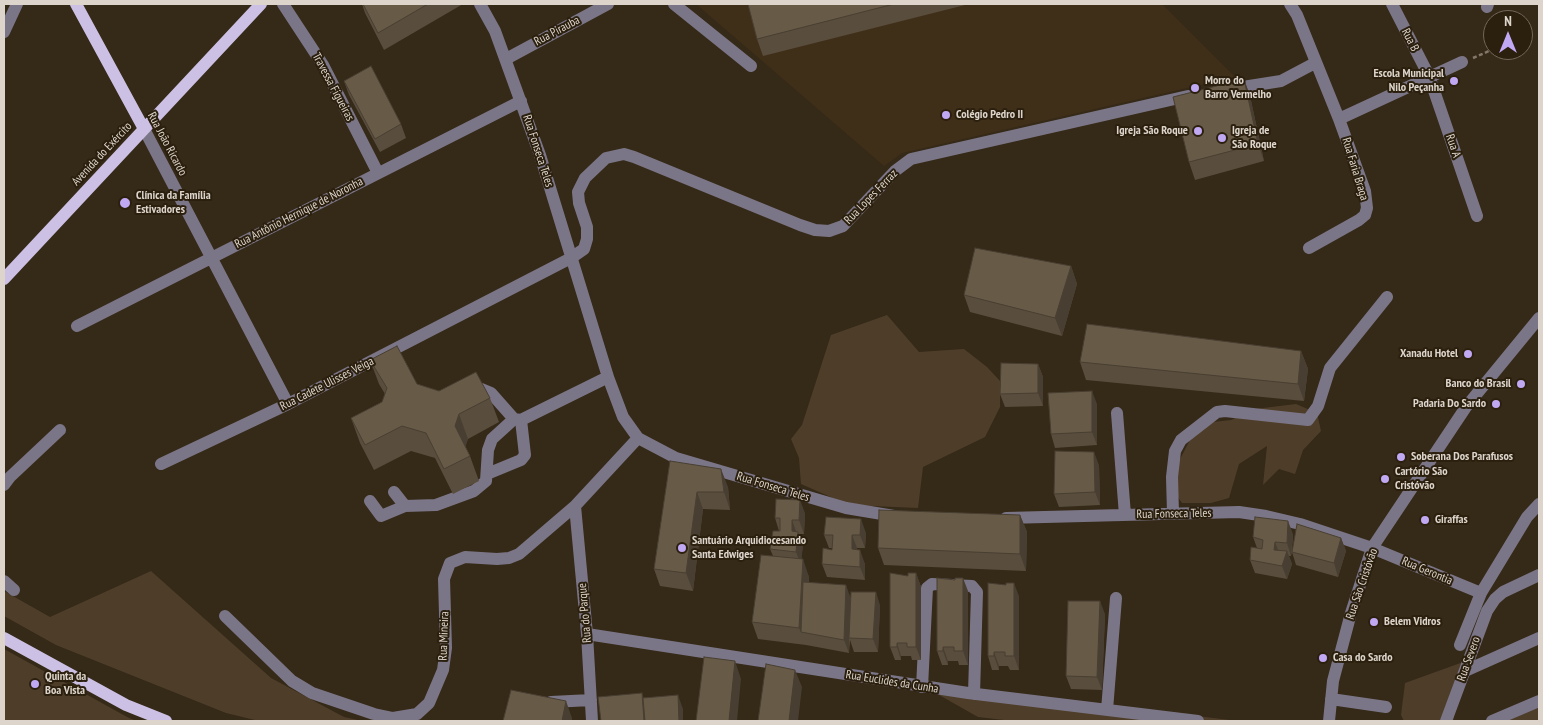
<!DOCTYPE html>
<meta charset="utf-8">
<style>
body{margin:0}
#map{position:relative;width:1543px;height:725px;overflow:hidden;background:#352918;font-family:"PT Sans Narrow",sans-serif}
canvas{display:block}
.frame{position:absolute;inset:0;border:5px solid #ddd5cb;pointer-events:none}
.north{position:absolute;left:1483px;top:10px;width:50px;height:50px;box-sizing:border-box;background:#2b1f0e;border:1px solid #72685a;border-radius:50%;rotate:0deg;font-size:14px;font-weight:700;line-height:20px;text-align:center;color:#ddd5cb}
.north::after{content:'';display:block;margin:auto;width:18px;height:22px;background:#c1a8f3;clip-path:polygon(50% 0,100% 100%,50% 72%,0 100%)}
</style>
<div id="map">
<canvas width="1543" height="725"></canvas>
<div class="frame"></div>
<div class="north">N</div>
</div>
<script>
const context = document.querySelector('canvas').getContext('2d');
context.lineJoin = 'round';
function fill(path, color) { context.fillStyle = color; context.fill(path, 'evenodd'); }
const shape = rows => new Path2D(rows.map(r => 'M' + r).join(''));
function trace(path, color, width, dash) { context.strokeStyle = color; context.lineWidth = width; context.lineCap = dash ? 'butt' : 'round'; context.setLineDash(dash || []); context.stroke(path); }
function drawText(font, color, halo, rows, align = 'center') {
  context.font = font + ' "PT Sans Narrow",sans-serif'; context.lineWidth = 4; context.setLineDash([]); context.textBaseline = 'middle'; context.strokeStyle = halo; context.fillStyle = color; for (const [text, x, y, turn = 0] of rows) {
    context.save(); context.translate(x, y); context.rotate((+turn || 0) * Math.PI / 180); context.textAlign = isNaN(turn) ? turn : align; if (halo) context.strokeText(text, 0, 0); context.fillText(text, 0, 0); context.restore();
  }
}
fill(shape([
 [696,4,1162,4,1235,77,902,153,884,166]
]), '#402f18');
fill(shape([
 [887,315,919,352,964,349,987,367,1000,381,1000,407,985,437,923,467,918,508,849,505,801,484,799,458,791,439,802,425,831,335],
 [1296,404,1317,413,1321,431,1303,450,1295,474,1279,469,1263,485,1267,446,1239,464,1229,498,1211,503,1182,503,1174,492,1178,463,1192,436,1213,422,1231,420,1255,409],
 [151,571,271,678,344,717,362,721,259,721,226,713,56,645,4,616,4,591,50,617],
 [4,649,129,718,137,721,4,721],
 [1466,661,1453,721,1404,721,1401,715,1405,683],
 [925,687,1123,707,1238,721,1013,721,978,717],
 [1539,701,1539,721,1490,721]
]), '#4e3e29');
trace(shape([
 [1473,58,1489,51,1493,43]
]), '#83796b', 2.5, [4, 2.5]);
trace(shape([
 [283,4,323,65,378,173],
 [480,4,495,31,540,155,608,377,623,417,638,438,676,458,846,508,894,516],
 [674,4,751,66],
 [1290,4,1297,15,1339,119,1365,191,1367,208,1365,215,1359,220,1309,248],
 [1392,4,1429,76,1477,216],
 [1487,7,1488,4],
 [4,32,17,4],
 [506,59,608,4],
 [1230,89,1281,81,1315,63],
 [1339,119,1462,62],
 [144,129,288,404],
 [77,326,521,101],
 [470,390,479,388,491,393,514,419,521,420,608,377],
 [1117,413,1125,515],
 [161,464,288,404,571,258,584,249,587,239,587,227,579,203,578,192,585,178,606,158,624,154,634,157,800,225,815,230,829,231,843,226,895,171,911,159,1188,96],
 [487,474,521,460,525,455,521,420],
 [4,485,10,477,60,430],
 [394,492,405,506,436,505,474,491,486,481,488,450,492,439,514,419],
 [370,501,381,516,405,506],
 [575,506,587,634,592,721],
 [1173,513,1172,477,1175,451,1181,440,1217,412,1225,411,1308,420,1318,406,1330,368,1387,297],
 [1006,518,1239,512,1266,516,1300,524,1372,548,1481,593],
 [4,581,14,590],
 [225,616,292,681,312,693,374,714,393,718,417,714,429,703,443,670,446,648,444,579,450,563,465,557,497,559,509,558,519,554,575,506,638,438],
 [587,634,968,693,1198,721],
 [1460,645,1481,593,1527,517,1539,504],
 [1465,671,1539,638],
 [922,687,927,588,932,584,972,586,977,592,974,694],
 [1331,699,1386,707],
 [551,702,591,700],
 [1107,710,1116,598],
 [1329,721,1333,681,1351,613,1372,548,1466,407,1539,318],
 [1446,721,1487,611,1495,599,1503,592,1539,575],
 [1492,721,1539,701]
]), '#7b7687', 12);
trace(shape([
 [76,4,144,129],
 [4,279,261,4],
 [4,638,126,705,166,721]
]), '#ccc1e4', 12);
fill(shape([
 [362,4,463,4,384,50,365,13],
 [748,4,969,4,763,56,757,39],
 [1244,79,1250,96,1264,161,1195,180,1189,162],
 [344,81,401,124,406,138,380,152,349,95],
 [1071,266,1077,284,1062,336,970,312,964,295],
 [1301,351,1308,369,1304,401,1086,380,1080,362],
 [370,360,417,384,439,391,490,398,499,422,468,439,465,446,470,456,479,481,453,494,435,458,411,451,374,470,360,443,351,418,382,402,385,394,379,384],
 [1038,364,1043,377,1043,406,1005,407,1000,394],
 [1097,404,1097,445,1055,448,1051,434],
 [670,461,728,487,730,510,703,509,693,591,660,586,654,569],
 [1099,465,1100,505,1059,507,1054,494],
 [805,513,804,534,798,534,803,545,801,559,809,577,809,583,850,598,880,605,878,652,854,652,850,640,849,653,806,645,758,639,752,622,773,556,770,549,779,531,775,518],
 [1020,515,1027,532,1026,571,884,565,878,548],
 [866,533,865,548,857,548,857,550,865,564,865,580,827,577,822,564,832,550,832,548,829,548,824,535],
 [1293,534,1292,551,1341,538,1346,551,1338,577,1296,565,1292,552,1291,556,1289,556,1292,564,1287,579,1255,573,1250,560,1257,548,1253,537],
 [916,573,921,587,921,660,912,660,911,656,901,656,901,660,895,660,890,647,908,576],
 [968,591,968,665,959,665,958,661,948,661,948,665,942,665,937,651],
 [1019,596,1019,670,1010,670,1008,666,999,666,999,670,992,670,988,656],
 [1105,614,1102,690,1071,689,1066,676]
]), '#594d3d');
fill(shape([
 [1244,79,1250,96,1264,161,1258,144],
 [1071,266,1077,284,1062,336,1055,318],
 [1301,351,1308,369,1304,401,1298,384],
 [1038,364,1043,377,1043,406,1038,393],
 [1092,391,1097,404,1097,445,1092,432],
 [459,414,468,439,464,451,455,426],
 [1094,452,1099,465,1100,505,1095,492],
 [721,469,728,487,730,510,724,492],
 [697,492,703,509,693,591,686,573],
 [800,500,805,513,804,534,799,520],
 [1020,515,1027,532,1026,571,1020,554],
 [861,519,866,533,865,548,860,535],
 [792,520,797,534,798,532,803,545,801,565,796,552,792,531],
 [1288,521,1293,534,1291,556,1287,543],
 [852,535,857,548,857,562,852,549],
 [1341,538,1346,551,1338,577,1334,563],
 [1275,542,1280,555,1274,550],
 [860,550,865,564,865,580,860,567],
 [1287,551,1292,564,1287,579,1282,566],
 [803,559,809,577,806,633,801,632,799,628],
 [916,573,921,587,921,660,916,647],
 [963,578,968,591,968,665,963,651],
 [1014,583,1019,596,1019,670,1014,656],
 [846,585,851,599,849,638,849,653,844,640],
 [876,592,880,605,878,652,873,639],
 [1100,601,1105,614,1102,690,1097,677],
 [897,643,901,656,901,660,897,647],
 [943,647,948,661,948,665,943,651],
 [994,652,999,666,999,670,994,656],
 [735,661,741,679,737,721,729,721],
 [795,670,802,687,798,721,789,721],
 [642,693,648,711,649,721,644,721],
 [678,695,683,709,683,721,679,721],
 [566,701,572,718,572,721,562,721]
]), '#483f32');
const building = shape([
 [363,4,428,4,378,33,363,4],
 [748,4,894,4,757,39,748,4],
 [371,66,401,124,375,139,344,81,371,66],
 [1244,79,1258,144,1189,162,1173,97,1244,79],
 [975,248,1071,266,1055,318,964,295,975,248],
 [1087,324,1301,351,1298,384,1080,362,1087,324],
 [397,346,417,384,439,391,476,372,490,398,459,414,455,426,470,456,444,469,426,433,402,426,365,445,351,418,382,402,387,388,370,360,397,346],
 [1001,363,1038,364,1038,393,1000,394,1001,363],
 [1092,391,1092,432,1051,434,1048,393,1092,391],
 [1055,451,1094,452,1095,492,1054,494,1055,451],
 [670,461,721,469,724,492,697,492,686,573,654,569,670,461],
 [776,499,800,500,799,520,792,520,792,531,798,532,796,552,770,549,773,531,780,531,780,518,775,518,776,499],
 [879,510,1020,515,1020,554,878,548,879,510],
 [826,517,861,519,860,535,852,535,852,549,860,550,860,567,822,564,823,548,832,550,833,535,824,535,826,517],
 [1255,517,1288,521,1287,543,1275,542,1274,550,1287,551,1282,566,1250,560,1251,547,1262,549,1263,540,1253,537,1255,517],
 [1297,524,1341,538,1334,563,1292,552,1297,524],
 [761,555,803,559,799,628,752,622,761,555],
 [890,573,908,576,908,573,916,573,916,647,907,647,907,643,897,643,897,647,890,647,890,573],
 [937,578,955,580,955,578,963,578,963,651,954,651,954,647,943,647,943,651,937,651,937,578],
 [803,582,846,585,844,640,801,632,803,582],
 [988,583,1006,585,1006,583,1014,583,1014,656,1005,656,1005,652,994,652,994,656,988,656,988,583],
 [851,592,876,592,873,639,849,638,851,592],
 [1068,601,1100,601,1097,677,1066,676,1068,601],
 [704,657,735,661,729,721,696,721,704,657],
 [766,664,795,670,789,721,758,721,766,664],
 [511,690,566,701,562,721,503,721,511,690],
 [642,693,644,721,601,721,598,697,642,693],
 [678,695,679,721,645,721,643,698,678,695]
]);
fill(building, '#675a47');
trace(building, '#483f32', 1);
for (const [x, y, r, color] of [
 [1454,81,5,"#c1a8f3"],
 [1195,88,5,"#c1a8f3"],
 [946,115,5,"#c1a8f3"],
 [1198,131,5,"#c1a8f3"],
 [1222,138,5,"#c1a8f3"],
 [125,203,6,"#c1a8f3"],
 [1468,354,5,"#c1a8f3"],
 [1521,384,5,"#c1a8f3"],
 [1496,404,5,"#c1a8f3"],
 [1401,457,5,"#c1a8f3"],
 [1385,479,5,"#c1a8f3"],
 [1425,520,5,"#c1a8f3"],
 [682,548,5,"#c1a8f3"],
 [1374,622,5,"#c1a8f3"],
 [1323,658,5,"#c1a8f3"],
 [35,684,5,"#c1a8f3"]
]) { const dot = new Path2D(); dot.arc(x, y, r, 0, 2 * Math.PI); context.fillStyle = color; context.fill(dot); trace(dot, '#2b1f0e', 2); }
drawText('12px', '#ddd5cb', '#2b1f0e', [
 ["Rua Pirauba",557,31,-28],
 ["Rua B",1410,40,63],
 ["Travessa Figueiras",333,87,62],
 ["Rua João Ricardo",167,144,62],
 ["Rua A",1453,146,71],
 ["Rua Fonseca Teles",538,151,72],
 ["Avenida do Exército",102,154,-47],
 ["Rua Faria Braga",1355,169,73],
 ["Rua Lopes Ferraz",871,197,-46],
 ["Rua Antônio Hernique de Noronha",299,213,-27],
 ["Rua Cadete Ulisses Veiga",327,384,-27],
 ["Rua Fonseca Teles",773,487,17],
 ["Rua Fonseca Teles",1174,514,-1],
 ["Rua Gerontia",1427,571,23],
 ["Rua São Cristóvão",1362,584,-71],
 ["Rua do Parque",585,613,-95],
 ["Rua Mineira",444,636,-88],
 ["Rua Severo",1469,659,-70],
 ["Rua Euclides da Cunha",892,682,9]
]);
drawText('bold 12px', '#ddd5cb', '#2b1f0e', [
 ["Escola Municipal",1444,74,"right"],
 ["Nilo Peçanha",1444,88,"right"],
 ["Morro do",1205,81],
 ["Barro Vermelho",1205,95],
 ["Colégio Pedro II",956,115],
 ["Igreja São Roque",1188,131,"right"],
 ["Igreja de",1232,131],
 ["São Roque",1232,145],
 ["Clínica da Família",136,196],
 ["Estivadores",136,210],
 ["Xanadu Hotel",1458,354,"right"],
 ["Banco do Brasil",1511,384,"right"],
 ["Padaria Do Sardo",1486,404,"right"],
 ["Soberana Dos Parafusos",1411,457],
 ["Cartório São",1395,472],
 ["Cristóvão",1395,486],
 ["Giraffas",1435,520],
 ["Santuário Arquidiocesando",692,541],
 ["Santa Edwiges",692,555],
 ["Belem Vidros",1384,622],
 ["Casa do Sardo",1333,658],
 ["Quinta da",45,677],
 ["Boa Vista",45,691]
], 'left');
</script>
